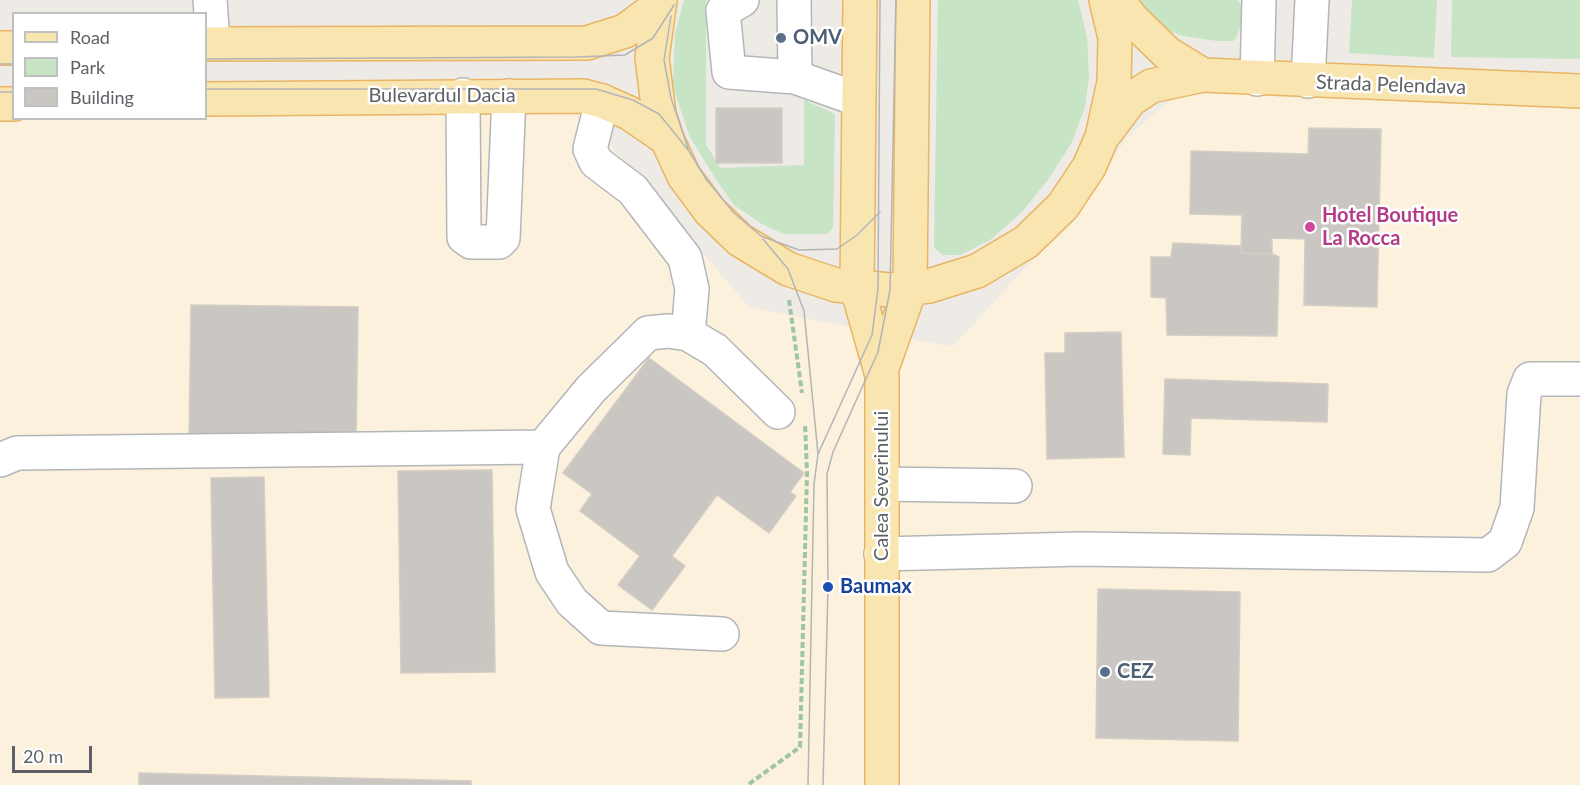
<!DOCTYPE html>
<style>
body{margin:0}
#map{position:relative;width:1580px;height:785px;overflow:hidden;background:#eeebe6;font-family:Lato,sans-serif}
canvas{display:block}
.legend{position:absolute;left:12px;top:12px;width:195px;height:108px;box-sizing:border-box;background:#fff;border:2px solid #bec0c1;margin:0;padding:8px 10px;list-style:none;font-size:18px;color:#5d6165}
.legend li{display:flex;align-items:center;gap:12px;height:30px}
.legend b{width:30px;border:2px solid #bec0c1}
.scale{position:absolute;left:12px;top:746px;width:80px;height:27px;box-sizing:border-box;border:3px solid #5d6165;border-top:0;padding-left:8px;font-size:18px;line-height:21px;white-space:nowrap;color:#5d6165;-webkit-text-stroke:4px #fff;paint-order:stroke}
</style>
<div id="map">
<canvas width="1580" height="785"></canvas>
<ul class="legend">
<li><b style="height:8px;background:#f9e5b0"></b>Road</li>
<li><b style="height:16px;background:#c7e4c4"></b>Park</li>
<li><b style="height:16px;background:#cac6c2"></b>Building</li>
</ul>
<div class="scale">20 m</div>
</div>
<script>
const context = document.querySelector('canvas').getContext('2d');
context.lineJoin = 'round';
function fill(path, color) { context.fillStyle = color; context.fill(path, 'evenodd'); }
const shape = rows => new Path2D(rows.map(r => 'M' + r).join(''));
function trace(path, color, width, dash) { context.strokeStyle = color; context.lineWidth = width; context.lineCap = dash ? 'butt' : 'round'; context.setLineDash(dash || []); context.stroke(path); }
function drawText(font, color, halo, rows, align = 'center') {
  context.font = font + ' Lato,sans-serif'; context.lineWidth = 5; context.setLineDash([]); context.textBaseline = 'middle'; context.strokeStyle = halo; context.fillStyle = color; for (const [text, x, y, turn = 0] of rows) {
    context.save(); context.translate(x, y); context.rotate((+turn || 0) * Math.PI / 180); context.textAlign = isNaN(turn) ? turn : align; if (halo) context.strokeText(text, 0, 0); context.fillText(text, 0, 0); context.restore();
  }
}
fill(shape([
 [1179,93,1580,93,1580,785,0,785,0,115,14,118,206,118,206,113,580,110,749,307,952,347,1083,206,1127,137]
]), '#fcf1dd');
fill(shape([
 [684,0,706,0,706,144,720,168,804,165,804,100,835,114,833,228,827,234,784,234,762,224,734,205,713,175,689,135,673,86,675,33],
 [938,0,1078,0,1087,37,1089,75,1085,107,1071,144,1047,181,1022,212,990,240,960,255,942,255,934,247],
 [1139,0,1237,0,1249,11,1234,41,1217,41,1183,36,1159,27],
 [1352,0,1437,0,1434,58,1349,53],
 [1452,0,1580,0,1580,59,1451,57]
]), '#c7e4c4');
const building = shape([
 [716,108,782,108,782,163,716,163,716,108],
 [1309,128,1381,129,1377,307,1304,305,1305,239,1272,238,1272,254,1241,253,1242,215,1190,214,1191,151,1308,154,1309,128],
 [1173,243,1241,246,1241,253,1272,254,1279,257,1277,336,1167,335,1166,298,1151,297,1151,257,1171,257,1173,243],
 [191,305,358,307,356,443,189,440,191,305],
 [1121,332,1124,457,1047,459,1045,353,1065,353,1065,333,1121,332],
 [649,358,804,473,790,492,796,496,769,533,717,495,672,556,685,566,652,610,618,585,640,556,580,511,592,494,563,473,649,358],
 [1165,379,1328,384,1327,422,1191,418,1190,455,1163,454,1165,379],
 [492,470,495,672,401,673,398,471,492,470],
 [264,477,269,697,215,698,211,478,264,477],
 [1098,589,1240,592,1238,741,1096,738,1098,589],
 [139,773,471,781,471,785,139,785,139,773]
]);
fill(building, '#cac6c2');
trace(building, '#d3cdc4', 1.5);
const minor = shape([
 [210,0,213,43],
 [742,0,723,11,729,72,795,77],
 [794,0,795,77,857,99],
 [1257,79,1259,0],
 [1308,81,1312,0],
 [463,95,464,237,471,242,499,242,503,238,509,96],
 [602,101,590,149,596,162,633,190,685,258,692,289,688,334],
 [0,460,17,453,543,447],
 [882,484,1015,486],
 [881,554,1081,549,1488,555,1505,542,1517,508,1524,394,1530,379,1580,379],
 [722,634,601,628,572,602,552,572,533,509,543,447,591,389,648,333,668,331,688,334,715,350,778,412]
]);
const major = shape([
 [660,0,652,58,659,114,667,139,684,176,710,211,740,240,788,269,836,285,890,290,929,286,977,271,1026,242,1063,206,1089,167,1102,137,1114,82,1115,38,1106,0],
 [860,0,857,288,882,375,882,785],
 [1117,0,1133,20,1167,53,1203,75],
 [206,44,587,43,625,31,657,7],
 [0,48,14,48],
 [206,99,583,96,602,101,629,113,667,139],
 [0,104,14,104],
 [1106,132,1130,100,1151,86,1203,75,1580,91],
 [882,368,910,289,913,0]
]);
trace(minor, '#b3b6b9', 36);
trace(major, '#e8b565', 36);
trace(shape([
 [789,300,802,393],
 [749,784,800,747,807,472,805,424]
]), '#9ec5a5', 4, [6, 3]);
trace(minor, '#fff', 33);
trace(major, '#f9e5b0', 33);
trace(shape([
 [671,16,664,60,671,98,689,151,706,179,734,213,761,236,799,250,837,249,857,235,880,212],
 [206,59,577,57,625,55,653,38,674,5],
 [0,64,14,64],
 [206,89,596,89,633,100,659,114,689,151],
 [0,92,14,92],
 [763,239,788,269,804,311,818,454],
 [808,785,814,484,818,454,872,335,878,289,880,0],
 [823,785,828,587,827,474,833,452,878,352,890,290,896,0]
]), '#b3b4b5', 1.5);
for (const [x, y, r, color] of [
 [781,38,6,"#5c6f8a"],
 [1310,227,6,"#d1479c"],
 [828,587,6,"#1a4fb4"],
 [1105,672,6,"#5c6f8a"]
]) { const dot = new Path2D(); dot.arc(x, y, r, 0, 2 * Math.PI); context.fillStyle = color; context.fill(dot); trace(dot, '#fff', 2); }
drawText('bold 20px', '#4e5e75', '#fff', [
 ["OMV",793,38],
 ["CEZ",1117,672]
], 'left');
drawText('20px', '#5d6165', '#fff', [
 ["Strada Pelendava",1391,85,2],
 ["Bulevardul Dacia",442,96],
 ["Calea Severinului",882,486,-90]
]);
drawText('bold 20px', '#b23c85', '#fff', [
 ["Hotel Boutique",1322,216],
 ["La Rocca",1322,239]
], 'left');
drawText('bold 20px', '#164399', '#fff', [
 ["Baumax",840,587]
], 'left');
</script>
